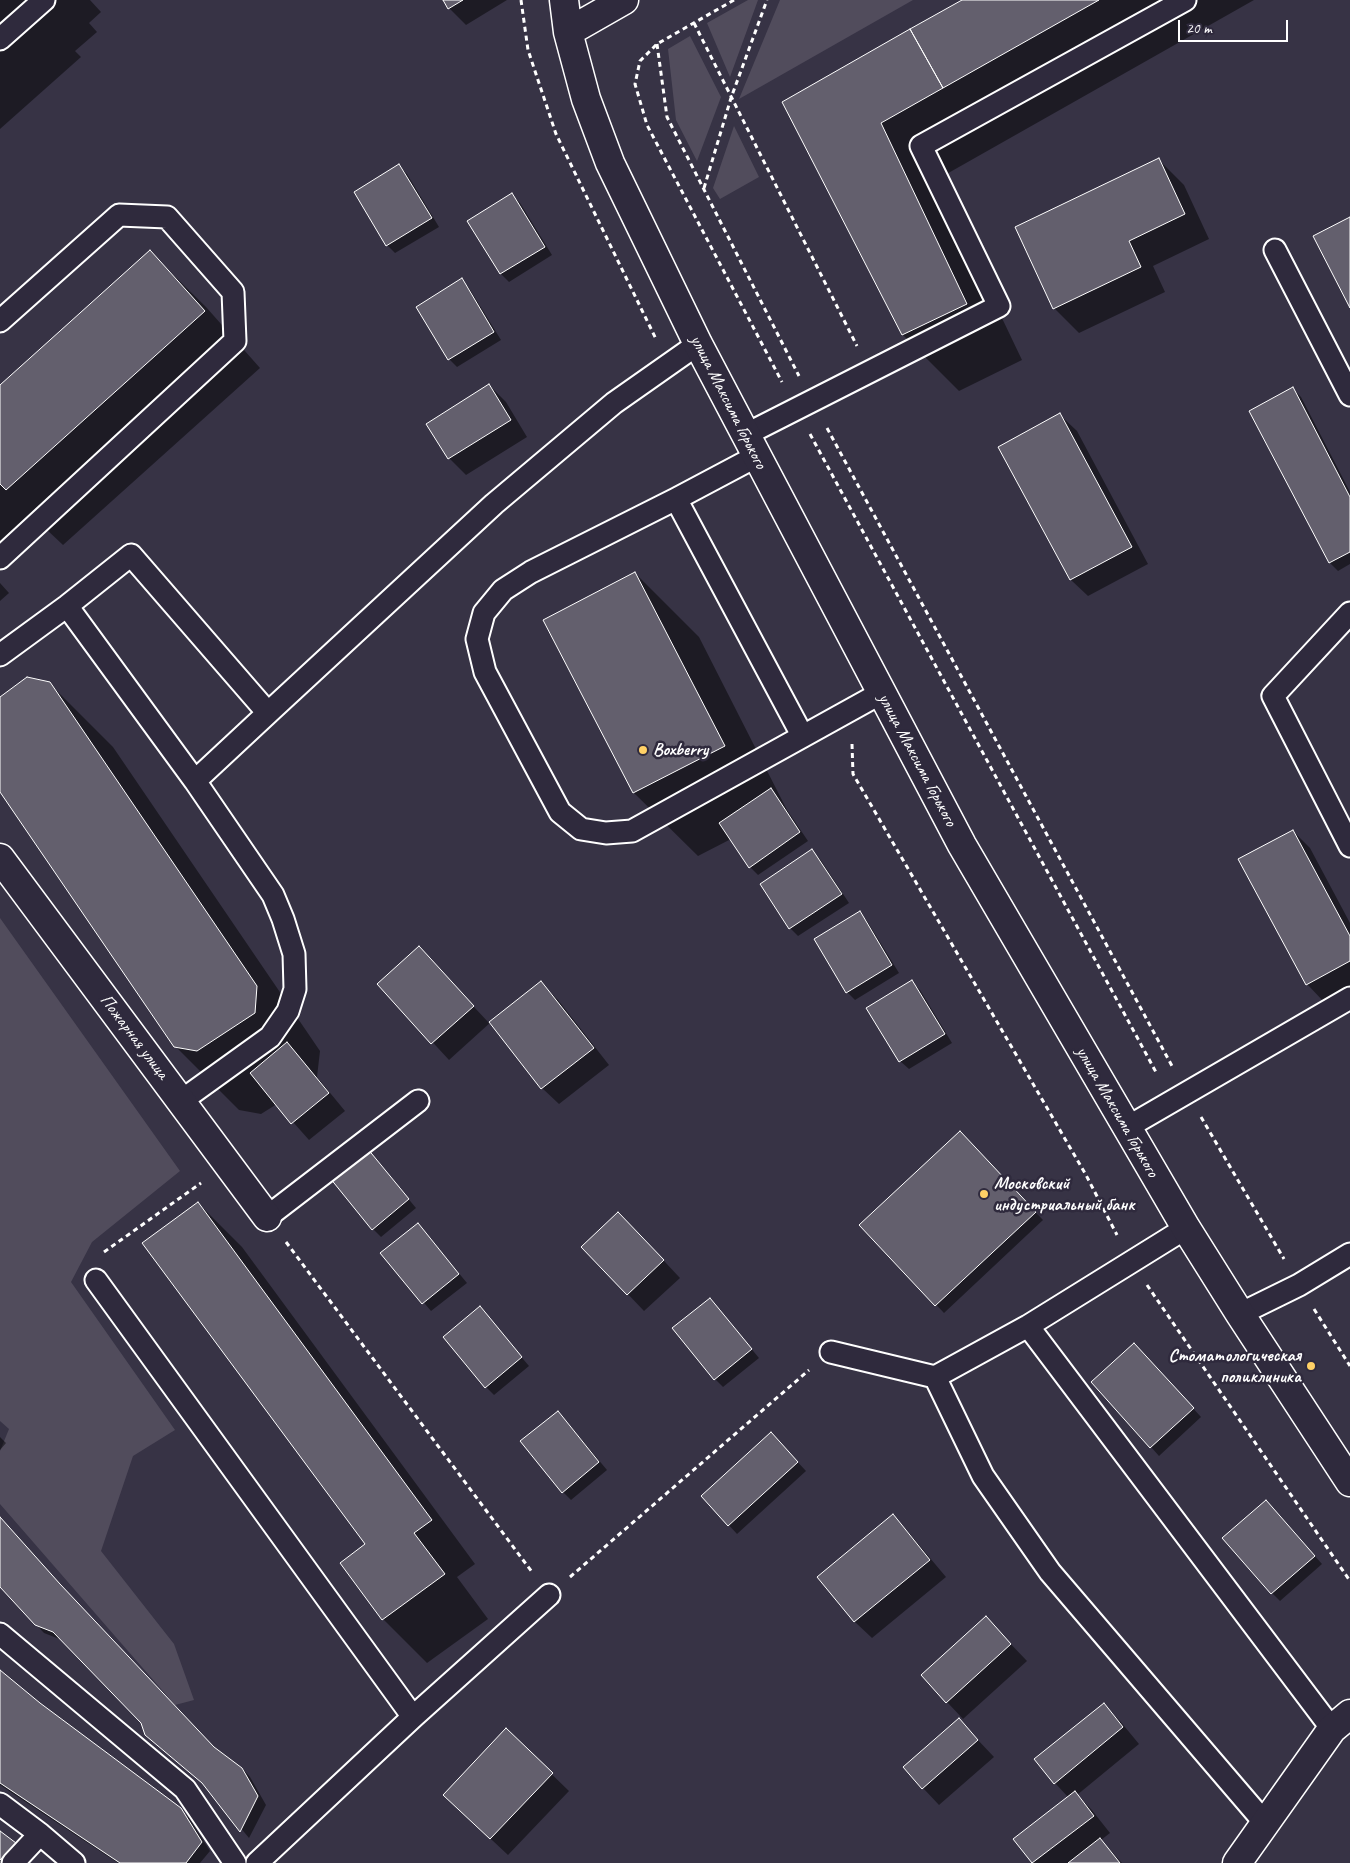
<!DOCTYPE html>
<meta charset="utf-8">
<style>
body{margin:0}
#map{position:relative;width:1350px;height:1863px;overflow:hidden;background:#373345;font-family:Caveat,sans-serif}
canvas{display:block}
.scale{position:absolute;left:1178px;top:20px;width:110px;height:22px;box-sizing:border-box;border:2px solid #fff;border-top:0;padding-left:6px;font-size:15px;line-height:18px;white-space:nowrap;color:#fff;-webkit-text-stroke:4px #2f2a3d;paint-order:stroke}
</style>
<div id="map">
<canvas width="1350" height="1863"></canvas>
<div class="scale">20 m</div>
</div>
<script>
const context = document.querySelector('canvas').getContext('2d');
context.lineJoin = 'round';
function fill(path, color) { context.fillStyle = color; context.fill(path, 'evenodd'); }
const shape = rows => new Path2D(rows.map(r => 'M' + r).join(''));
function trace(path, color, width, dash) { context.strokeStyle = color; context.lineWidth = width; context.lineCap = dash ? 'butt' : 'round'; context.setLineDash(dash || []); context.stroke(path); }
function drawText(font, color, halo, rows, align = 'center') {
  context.font = font + ' Caveat,sans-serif'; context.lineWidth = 5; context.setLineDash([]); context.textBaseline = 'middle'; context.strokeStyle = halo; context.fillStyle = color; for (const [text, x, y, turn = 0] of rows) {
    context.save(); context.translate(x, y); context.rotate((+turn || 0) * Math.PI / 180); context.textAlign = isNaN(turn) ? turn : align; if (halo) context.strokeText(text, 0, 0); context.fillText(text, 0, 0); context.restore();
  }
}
fill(shape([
 [748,0,758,0,730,77,707,23],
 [780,0,913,0,739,99],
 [690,36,721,97,697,161,676,120,668,49],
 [734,126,759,177,720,199,713,188],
 [0,918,180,1171,92,1242,71,1282,175,1430,133,1456,101,1551,174,1644,194,1700,175,1705,0,1504,0,1451,9,1429,0,1421]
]), '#514c5c');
fill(shape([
 [0,0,90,0,101,12,89,23,97,32,75,51,81,57,0,129],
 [444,0,507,0,466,25,449,8],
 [964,0,1254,0,936,180,1022,360,959,391,903,335,783,102],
 [1159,160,1184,185,1209,239,1153,266,1165,292,1079,333,1054,308],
 [399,166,407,174,439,227,395,253,387,245,355,192],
 [512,195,520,203,552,255,509,282,501,274,469,222],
 [150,252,206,307,260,368,63,545,46,529,0,571,0,387],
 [461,280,469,288,501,340,457,367,449,359],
 [489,385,506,402,527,437,466,475,449,458,428,424],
 [1293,389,1301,397,1350,492,1350,564,1338,571,1330,563],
 [1060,415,1077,431,1148,564,1088,596,1071,580,1000,447],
 [635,573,699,637,787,810,808,841,758,875,750,867,731,839,698,856,634,793,545,620],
 [0,583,9,593,0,601],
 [49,683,113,747,320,1051,317,1077,345,1111,309,1140,277,1104,261,1114,239,1110,175,1046,0,790,0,698],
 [1293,831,1310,848,1350,923,1350,986,1323,1001,1307,984],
 [812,851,820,859,849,903,798,936,790,928],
 [859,913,867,921,899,973,855,1000,847,992],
 [419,948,489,1023,541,983,558,1000,609,1065,559,1104,542,1088,491,1022,449,1060,379,984],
 [912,982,920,990,952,1043,909,1069,900,1061,868,1009],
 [968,1141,1043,1220,944,1313,861,1225],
 [367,1149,416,1208,381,1237,373,1229],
 [198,1203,242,1247,475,1564,457,1577,488,1619,427,1663,383,1619,366,1545],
 [418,1224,467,1283,431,1311,382,1253],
 [635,1230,680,1278,644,1311,583,1247],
 [710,1299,759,1358,723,1387,715,1379],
 [480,1308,529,1366,494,1395,486,1387],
 [1142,1352,1201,1417,1159,1456,1093,1382],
 [566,1421,607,1470,571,1500,563,1492],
 [0,1437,6,1443,0,1450],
 [779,1442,806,1471,737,1534,702,1496],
 [1274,1510,1322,1564,1280,1601,1272,1593],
 [892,1516,909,1533,946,1577,872,1638,855,1622,818,1577],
 [0,1518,68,1594,215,1749,242,1768,250,1777,266,1805,249,1838,206,1786,62,1640,44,1633,0,1586],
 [986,1618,1027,1661,963,1719,947,1702],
 [0,1672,39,1704,180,1809,189,1818,210,1851,200,1863,118,1863,0,1785],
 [1103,1705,1120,1721,1139,1744,1077,1795,1091,1809,1110,1833,1101,1840,1122,1863,1033,1863,1015,1839,1068,1797,1055,1783],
 [959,1720,994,1757,939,1805,923,1788],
 [506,1730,569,1791,508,1855,462,1812],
 [0,1832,23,1852,12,1863,0,1863]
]), '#0007');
const building = shape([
 [443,0,463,0,448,9,443,0],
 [962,0,1099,0,943,88,910,29,962,0],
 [910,29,943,88,881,123,967,304,902,335,782,102,910,29],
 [1159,158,1185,214,1129,241,1141,267,1053,309,1015,227,1159,158],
 [399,164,432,218,386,246,354,192,399,164],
 [512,193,545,247,500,274,467,221,512,193],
 [1350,217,1350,308,1313,236,1350,217],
 [150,250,205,311,6,490,0,484,0,385,150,250],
 [462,278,494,332,448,360,416,307,462,278],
 [489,384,511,420,448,459,426,424,489,384],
 [1293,387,1350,497,1350,552,1329,563,1249,411,1293,387],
 [1060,413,1132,547,1070,580,998,447,1060,413],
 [635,572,725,746,633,793,543,620,635,572],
 [27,677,50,682,257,986,255,1013,197,1051,174,1047,0,792,0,697,27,677],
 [771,788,800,832,749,868,719,823,771,788],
 [1293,830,1350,936,1350,961,1306,985,1238,859,1293,830],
 [812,849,842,894,789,929,760,884,812,849],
 [860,911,892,965,846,993,814,939,860,911],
 [419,946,474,1006,431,1044,377,984,419,946],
 [912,980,945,1034,899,1062,866,1008,912,980],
 [541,981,594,1048,541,1089,489,1022,541,981],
 [287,1042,329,1093,291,1124,250,1073,287,1042],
 [960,1131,1036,1212,935,1306,859,1225,960,1131],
 [367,1148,409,1199,372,1230,330,1178,367,1148],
 [198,1202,432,1520,414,1533,445,1574,382,1620,340,1563,365,1544,142,1243,198,1202],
 [618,1212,664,1260,627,1295,581,1247,618,1212],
 [418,1223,459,1274,422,1304,380,1253,418,1223],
 [710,1298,752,1349,714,1380,672,1328,710,1298],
 [480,1306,522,1357,485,1388,443,1337,480,1306],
 [1134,1343,1194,1408,1150,1448,1091,1382,1134,1343],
 [558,1411,599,1462,562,1493,520,1441,558,1411],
 [771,1432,798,1462,728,1526,701,1496,771,1432],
 [1266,1500,1315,1556,1271,1594,1222,1538,1266,1500],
 [893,1514,930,1560,854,1622,817,1577,893,1514],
 [0,1517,60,1584,214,1747,242,1768,258,1796,240,1832,202,1783,145,1735,141,1723,53,1632,35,1625,0,1587,0,1517],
 [986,1616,1011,1644,946,1703,921,1675,986,1616],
 [0,1670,40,1703,181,1808,202,1842,186,1863,120,1863,0,1783,0,1670],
 [1104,1703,1123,1727,1054,1784,1034,1759,1104,1703],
 [959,1718,978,1740,922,1789,903,1767,959,1718],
 [506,1728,553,1773,490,1839,443,1795,506,1728],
 [1075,1791,1094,1816,1032,1863,1013,1839,1075,1791],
 [0,1831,16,1843,0,1860,0,1831],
 [1100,1838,1120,1863,1068,1863,1100,1838]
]);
fill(building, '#635f6d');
trace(building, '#fff', 1);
const lane = shape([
 [0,39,44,0],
 [1275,250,1350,395],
 [0,321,119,215,167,217,233,292,235,341,0,558],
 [745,435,999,306,921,146,1185,0],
 [757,456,676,499,531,572,503,590,484,613,477,639,485,672,560,812,581,829,606,833,632,831,881,693],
 [676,499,802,735],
 [67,606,195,781,273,895,283,919,294,954,295,989,288,1011,270,1037,181,1101],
 [1350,613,1273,696,1350,846],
 [0,655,67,606,131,555,268,713,494,504,614,403,698,344],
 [195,781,268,713],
 [1126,1128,1350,998],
 [267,1217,418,1101],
 [96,1280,413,1717],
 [1240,1314,1299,1285,1350,1254],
 [1028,1326,1332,1729],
 [831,1352,935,1377,1028,1326,1186,1228],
 [935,1377,983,1476,1050,1572,1265,1823],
 [0,1634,185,1789,235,1863],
 [0,1804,40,1834,74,1863],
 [13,1863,40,1834],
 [257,1863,413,1717,549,1595]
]);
const street = shape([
 [0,858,267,1217],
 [1237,1863,1332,1729,1350,1714]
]);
const secondary = shape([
 [564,0,568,32,586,99,610,163,698,344,962,845,1186,1228,1240,1314,1350,1482],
 [568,32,624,0]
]);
trace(lane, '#fff', 25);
trace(street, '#fff', 31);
trace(secondary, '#fff', 31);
trace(shape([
 [521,0,528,50,556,134,656,339],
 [734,0,657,44,640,61,635,84,647,125,782,382],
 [694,23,857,346],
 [657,44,667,117,799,376],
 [704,188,731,98,767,0],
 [827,428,1172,1066],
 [810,434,1157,1074],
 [852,744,853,774,1086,1175,1117,1235],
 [1201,1117,1284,1259],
 [286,1242,532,1572],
 [104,1252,201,1183],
 [1147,1285,1350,1581],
 [1314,1309,1350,1366],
 [570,1577,809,1370]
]), '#fff', 3, [5, 4]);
trace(lane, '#2f2a3d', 21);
trace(street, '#2f2a3d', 28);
trace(secondary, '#2f2a3d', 28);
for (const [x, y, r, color] of [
 [643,750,5,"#ffd166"],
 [984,1194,5,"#ffd166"],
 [1311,1366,5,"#ffd166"]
]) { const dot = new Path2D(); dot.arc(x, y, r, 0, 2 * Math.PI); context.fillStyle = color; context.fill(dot); trace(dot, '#2f2a3d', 2); }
drawText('18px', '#fff', '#2f2a3d', [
 ["улица Максима Горького",728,402,63],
 ["улица Максима Горького",917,760,62],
 ["Пожарная улица",134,1037,53],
 ["улица Максима Горького",1117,1112,60]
]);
drawText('bold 18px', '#fff', '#2f2a3d', [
 ["Boxberry",653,750],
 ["Московский",994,1184],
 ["индустриальный банк",994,1205],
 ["Стоматологическая",1301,1356,"right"],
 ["поликлиника",1301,1377,"right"]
], 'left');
</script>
